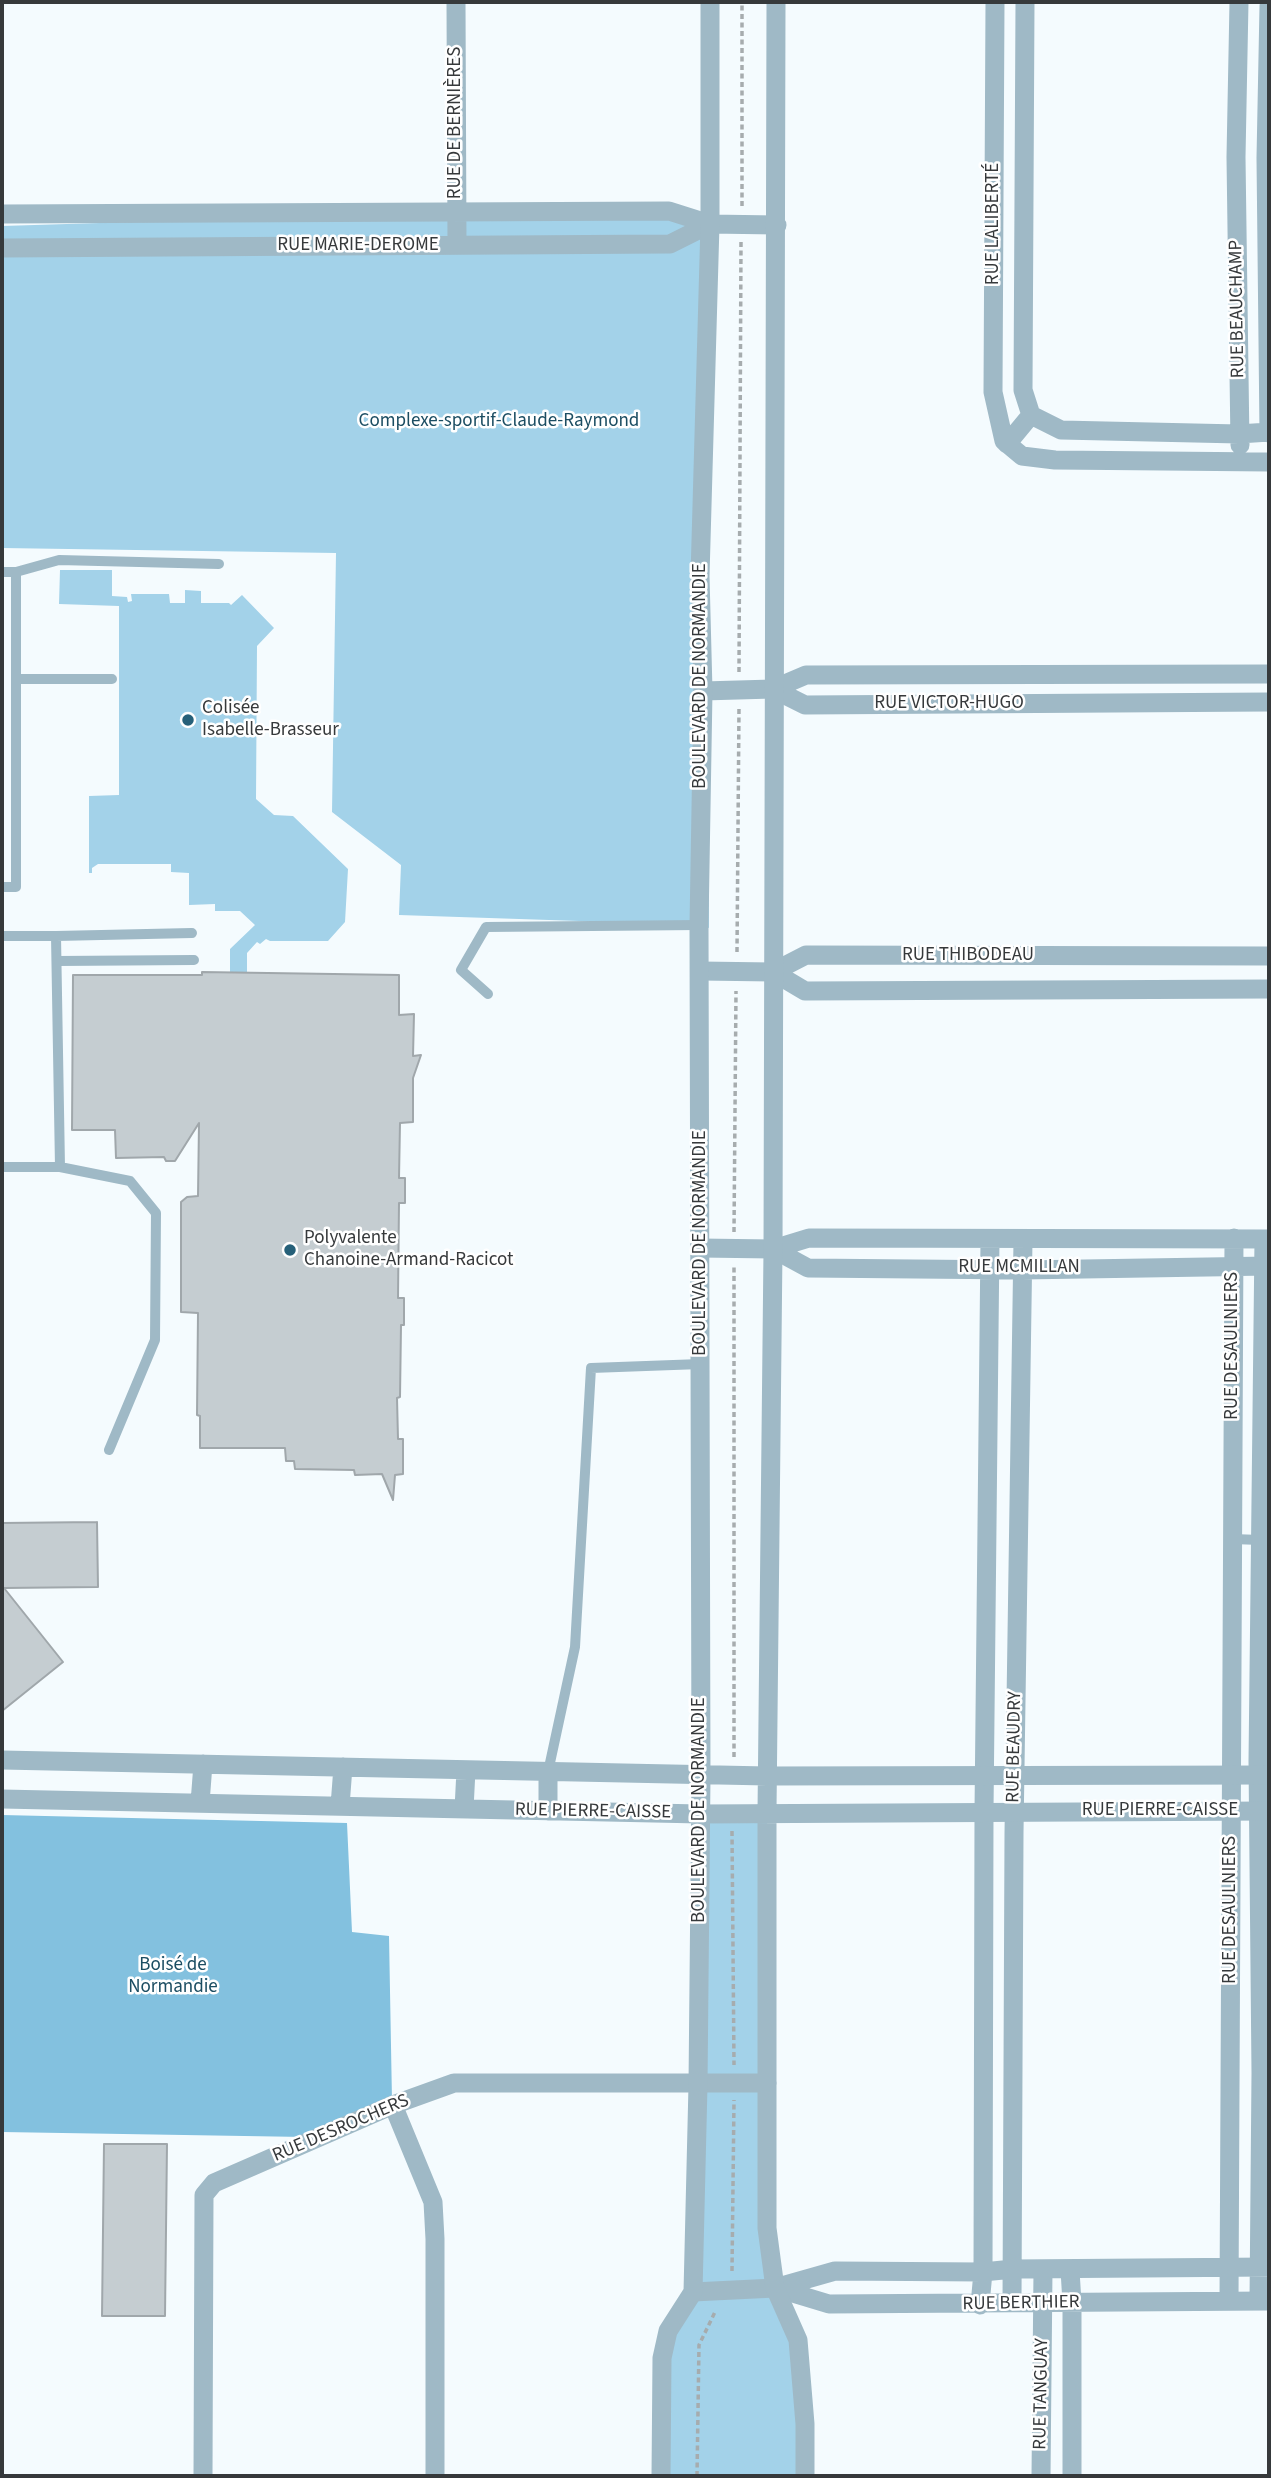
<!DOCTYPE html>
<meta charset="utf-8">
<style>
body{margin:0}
#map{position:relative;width:1271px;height:2478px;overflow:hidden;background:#f4fbfe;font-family:"Source Sans 3",sans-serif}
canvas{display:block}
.frame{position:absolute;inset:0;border:4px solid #36393b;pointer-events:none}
</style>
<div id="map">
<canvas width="1271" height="2478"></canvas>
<div class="frame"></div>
</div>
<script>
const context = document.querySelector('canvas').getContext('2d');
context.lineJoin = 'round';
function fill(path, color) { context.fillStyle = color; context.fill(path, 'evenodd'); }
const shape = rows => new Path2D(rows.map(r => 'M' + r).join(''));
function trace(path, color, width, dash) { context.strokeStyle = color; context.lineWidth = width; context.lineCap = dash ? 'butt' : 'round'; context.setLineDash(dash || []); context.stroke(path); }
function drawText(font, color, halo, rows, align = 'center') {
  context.font = font + ' "Source Sans 3",sans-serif'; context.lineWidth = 5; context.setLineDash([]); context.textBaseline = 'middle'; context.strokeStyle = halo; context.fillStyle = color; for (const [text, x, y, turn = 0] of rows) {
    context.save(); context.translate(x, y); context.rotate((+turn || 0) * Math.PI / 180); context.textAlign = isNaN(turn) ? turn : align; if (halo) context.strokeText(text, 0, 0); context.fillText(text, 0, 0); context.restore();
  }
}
fill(shape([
 [456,212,707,216,709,928,699,925,399,915,401,865,332,812,336,553,2,548,2,226],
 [60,570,112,570,112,596,127,597,128,602,132,601,131,594,169,594,170,603,185,603,185,590,201,591,201,603,229,603,231,605,242,595,274,628,257,646,256,799,274,815,293,816,348,869,345,922,328,941,270,941,266,939,260,944,257,942,247,953,247,972,230,972,230,949,255,925,240,911,215,911,215,904,189,905,189,873,171,872,171,864,98,864,92,868,92,873,89,873,89,796,119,795,119,606,59,604],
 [767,1812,767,2228,798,2340,805,2476,661,2476,662,2358,693,2292,700,1814]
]), '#a3d2e9');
fill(shape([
 [2,1815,347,1823,352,1932,389,1936,392,2101,305,2137,2,2132]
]), '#83c1df');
const building = shape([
 [202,972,399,975,399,1015,414,1014,413,1056,421,1055,413,1078,413,1122,400,1123,399,1178,405,1178,405,1203,399,1203,398,1298,404,1298,404,1325,401,1325,400,1397,397,1398,398,1439,403,1439,403,1474,395,1475,393,1500,382,1474,355,1475,354,1470,295,1469,294,1461,286,1461,285,1448,200,1448,200,1416,197,1415,198,1313,181,1312,181,1202,187,1197,198,1196,199,1123,175,1161,166,1161,164,1157,116,1158,115,1130,72,1130,73,975,202,975,202,972],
 [97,1522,98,1587,4,1588,63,1662,2,1711,2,1523,97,1522],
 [104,2144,167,2144,165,2316,102,2316,104,2144]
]);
fill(building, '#c5cdd1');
trace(building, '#a0a7ab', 2);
trace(shape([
 [742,206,742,2],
 [739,672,741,242],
 [737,952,739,707],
 [734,1232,736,991],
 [734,1757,734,1267],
 [732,1831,734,2065],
 [732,2271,734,2100],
 [697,2476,699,2345,716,2310]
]), '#a6acae', 3.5, [5, 3.5]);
trace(shape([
 [2,572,16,572,16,887,2,887],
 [16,572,59,560,219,564],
 [16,679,112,679],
 [2,936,56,936,60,1167,130,1181,156,1213,155,1340,109,1450],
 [56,936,192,933],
 [57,961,194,960],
 [488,994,461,970,486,927,699,925],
 [2,1167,60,1167],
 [1233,1539,1260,1540],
 [548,1772,575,1647,591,1368,701,1364]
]), '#9fb9c6', 10);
trace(shape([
 [456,2,457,245],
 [995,2,993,392,1004,441,1022,456,1055,460,1269,462],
 [1025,2,1023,390,1031,415,1061,430,1239,434,1269,432],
 [1239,2,1236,157,1240,445],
 [1269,6,1266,158,1269,433],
 [2,214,669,211,710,224,777,225],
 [2,248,670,244,710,224],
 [1007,444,1031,415],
 [773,689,805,705,1269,702],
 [703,691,773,689,806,675,1269,674],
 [700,971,773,972,805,991,1269,989],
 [773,972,806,955,1269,956],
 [700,1248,773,1249,809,1238,1269,1239],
 [773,1249,808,1268,1022,1270,1269,1266],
 [393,2105,433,2202,435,2239,435,2476],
 [1070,2270,1072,2303,1072,2476],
 [776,2288,829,2304,1269,2301],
 [693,2292,775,2288,835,2271,983,2272,1013,2269,1269,2267],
 [1229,2301,1234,1238],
 [1259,2301,1261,2073,1258,1761,1264,1239],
 [1012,2302,1014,1833,1023,1240],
 [980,2305,983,2272,984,1811,990,1239],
 [203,2476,204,2195,214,2183,393,2105,454,2083,767,2083],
 [1041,2476,1043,2270]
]), '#9fb9c6', 19);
trace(shape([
 [776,2,773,1249,767,1812,767,2228,775,2288,798,2340,805,2424,805,2476],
 [2,1760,767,1776,1269,1775],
 [2,1799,700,1814,1269,1811],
 [200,1803,203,1764],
 [340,1806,343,1767],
 [464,1809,466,1770],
 [548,1811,548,1772],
 [661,2476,662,2358,668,2331,693,2292,698,2085,701,1775,699,925,703,691,700,576,710,224,710,2]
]), '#9fb9c6', 19);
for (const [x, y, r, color] of [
 [188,720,7,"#266079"],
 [290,1250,7,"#266079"]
]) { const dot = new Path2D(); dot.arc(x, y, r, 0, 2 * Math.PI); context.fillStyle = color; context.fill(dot); trace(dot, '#fff', 2.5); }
drawText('19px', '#36393b', '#fff', [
 ["RUE DE BERNIÈRES",456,123,-90],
 ["RUE LALIBERTÉ",994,224,-90],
 ["RUE MARIE-DEROME",358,246],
 ["RUE BEAUCHAMP",1238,309,-91],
 ["BOULEVARD DE NORMANDIE",701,676,-90],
 ["RUE VICTOR-HUGO",949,704],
 ["RUE THIBODEAU",968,956],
 ["BOULEVARD DE NORMANDIE",701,1243,-90],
 ["RUE MCMILLAN",1019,1268],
 ["RUE DESAULNIERS",1233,1346,-90],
 ["RUE BEAUDRY",1015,1747,-89],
 ["BOULEVARD DE NORMANDIE",700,1810,-90],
 ["RUE PIERRE-CAISSE",1160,1811],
 ["RUE PIERRE-CAISSE",593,1812,1],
 ["RUE DESAULNIERS",1231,1910,-90],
 ["RUE DESROCHERS",341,2129,-23],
 ["RUE BERTHIER",1021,2304,-1],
 ["RUE TANGUAY",1042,2394,-89]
]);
drawText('19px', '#1b4d62', '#fff', [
 ["Complexe-sportif-Claude-Raymond",499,422],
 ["Boisé de",173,1966],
 ["Normandie",173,1988]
]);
drawText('19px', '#36393b', '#fff', [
 ["Colisée",202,709],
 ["Isabelle-Brasseur",202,731],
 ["Polyvalente",304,1239],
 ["Chanoine-Armand-Racicot",304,1261]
], 'left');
</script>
